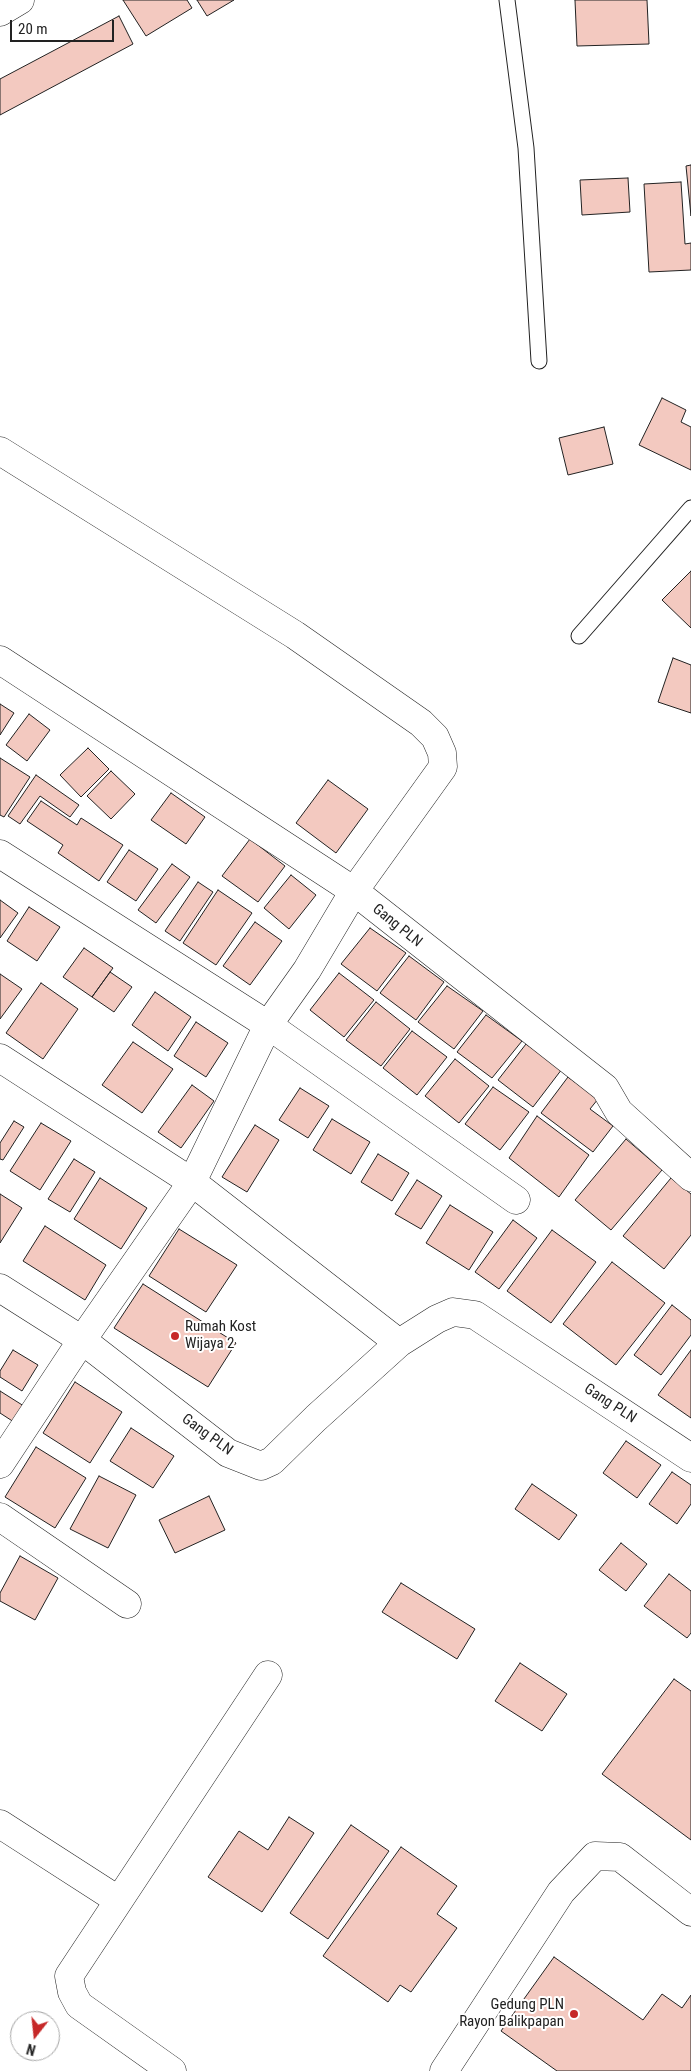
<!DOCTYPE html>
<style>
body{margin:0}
#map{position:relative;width:691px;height:2071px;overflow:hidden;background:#fff;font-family:"Roboto Condensed",sans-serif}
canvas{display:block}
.north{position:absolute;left:10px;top:2011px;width:50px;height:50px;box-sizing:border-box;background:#fff;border:1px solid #a7a7a7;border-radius:50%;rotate:196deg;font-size:14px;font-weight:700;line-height:20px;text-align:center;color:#222}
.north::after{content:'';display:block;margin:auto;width:18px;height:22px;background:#c62828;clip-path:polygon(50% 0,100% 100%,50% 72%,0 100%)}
.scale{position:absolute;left:10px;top:20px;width:104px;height:22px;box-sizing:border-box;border:2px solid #222;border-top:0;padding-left:6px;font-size:15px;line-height:18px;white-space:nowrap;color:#222;-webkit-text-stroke:4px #fff;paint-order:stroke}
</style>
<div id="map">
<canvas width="691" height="2071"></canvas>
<div class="north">N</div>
<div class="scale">20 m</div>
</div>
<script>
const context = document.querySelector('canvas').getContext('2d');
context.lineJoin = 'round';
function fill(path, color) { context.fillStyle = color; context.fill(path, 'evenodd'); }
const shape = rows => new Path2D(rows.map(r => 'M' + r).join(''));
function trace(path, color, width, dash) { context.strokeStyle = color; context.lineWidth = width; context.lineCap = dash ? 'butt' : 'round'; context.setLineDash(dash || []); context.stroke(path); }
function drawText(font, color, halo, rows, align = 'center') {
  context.font = font + ' "Roboto Condensed",sans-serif'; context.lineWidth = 4; context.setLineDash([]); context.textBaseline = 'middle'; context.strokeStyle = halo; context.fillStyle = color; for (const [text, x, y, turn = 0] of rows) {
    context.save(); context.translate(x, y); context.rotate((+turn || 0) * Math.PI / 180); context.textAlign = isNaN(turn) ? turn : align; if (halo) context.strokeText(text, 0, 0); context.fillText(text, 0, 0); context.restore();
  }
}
const building = shape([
 [123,0,187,0,192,8,146,36,123,0],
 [197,0,234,0,207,16,197,0],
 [575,0,647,0,649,44,577,46,575,0],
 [119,16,133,44,0,115,0,79,119,16],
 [691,165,691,216,686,166,691,165],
 [628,178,630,212,582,215,580,180,628,178],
 [681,182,685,244,691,243,691,270,649,272,644,184,681,182],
 [662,398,686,410,681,422,691,427,691,470,639,445,662,398],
 [604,427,613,464,568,475,559,438,604,427],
 [691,571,691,628,662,600,691,571],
 [673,658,691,665,691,713,658,702,673,658],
 [0,704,14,713,0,735,0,704],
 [29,714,50,730,27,761,6,745,29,714],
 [88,748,109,769,81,797,60,775,88,748],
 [0,758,30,777,4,817,0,815,0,758],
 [111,771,135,794,111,819,87,796,111,771],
 [36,775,79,805,70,817,40,796,20,824,8,816,36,775],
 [328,780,368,809,336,853,296,823,328,780],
 [171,793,205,817,186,844,151,820,171,793],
 [41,801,77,825,81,818,123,845,99,881,58,853,63,845,27,821,41,801],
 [250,839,285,866,258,902,222,876,250,839],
 [129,850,158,869,136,901,107,882,129,850],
 [172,864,190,877,156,923,138,910,172,864],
 [291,875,316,895,289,929,264,908,291,875],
 [198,882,213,892,180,941,165,931,198,882],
 [218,890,252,913,216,965,183,943,218,890],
 [0,900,18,913,0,938,0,900],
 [29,907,60,927,37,961,7,941,29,907],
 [255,922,282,941,250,985,223,966,255,922],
 [370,928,406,953,377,991,341,964,370,928],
 [84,948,113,968,92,997,63,977,84,948],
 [409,956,444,982,416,1020,380,993,409,956],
 [110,972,132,987,114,1012,92,997,110,972],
 [339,973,374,1000,344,1037,310,1010,339,973],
 [0,974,22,989,0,1019,0,974],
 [41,983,78,1009,43,1059,6,1033,41,983],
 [447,986,483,1011,454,1049,418,1022,447,986],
 [155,992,191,1017,168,1051,132,1025,155,992],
 [376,1002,410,1029,381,1066,346,1040,376,1002],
 [486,1015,522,1041,492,1078,457,1052,486,1015],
 [196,1022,228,1043,206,1077,174,1056,196,1022],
 [412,1031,447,1057,417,1095,383,1068,412,1031],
 [133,1042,173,1069,142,1113,102,1085,133,1042],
 [526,1044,562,1069,533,1107,498,1080,526,1044],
 [455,1059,489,1086,459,1123,425,1096,455,1059],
 [568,1077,598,1099,590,1109,613,1126,593,1152,541,1113,568,1077],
 [192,1085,214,1101,181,1148,158,1132,192,1085],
 [493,1087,529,1112,500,1150,465,1124,493,1087],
 [300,1088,329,1106,308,1138,279,1120,300,1088],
 [537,1116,589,1155,559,1197,509,1158,537,1116],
 [332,1119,370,1142,351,1174,313,1150,332,1119],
 [14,1121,24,1127,3,1160,0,1159,0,1143,14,1121],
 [41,1123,71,1141,40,1190,10,1171,41,1123],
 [255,1125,279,1140,247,1192,222,1177,255,1125],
 [626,1139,662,1170,611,1230,575,1200,626,1139],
 [378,1154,409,1173,392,1201,361,1182,378,1154],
 [74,1159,95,1172,70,1212,48,1199,74,1159],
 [100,1178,147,1208,121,1249,74,1219,100,1178],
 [671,1178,691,1194,691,1235,664,1269,623,1236,671,1178],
 [417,1180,442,1196,421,1229,395,1214,417,1180],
 [0,1194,22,1208,0,1243,0,1194],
 [450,1205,493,1232,469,1270,426,1243,450,1205],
 [513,1220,537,1238,499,1289,475,1272,513,1220],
 [45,1226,106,1265,85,1300,23,1261,45,1226],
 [179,1229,237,1265,206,1312,149,1276,179,1229],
 [552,1230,596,1262,551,1323,507,1291,552,1230],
 [612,1262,665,1303,616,1365,563,1324,612,1262],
 [143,1284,236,1343,208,1387,114,1328,143,1284],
 [672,1305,691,1320,691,1335,661,1375,634,1355,672,1305],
 [13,1350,38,1365,22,1391,0,1377,0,1371,13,1350],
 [691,1350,691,1418,658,1395,691,1350],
 [75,1382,122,1412,90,1463,43,1433,75,1382],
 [0,1391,27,1408,17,1424,0,1413,0,1391],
 [131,1428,174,1456,153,1488,110,1461,131,1428],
 [626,1441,661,1465,637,1498,603,1473,626,1441],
 [36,1447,86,1478,55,1528,5,1497,36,1447],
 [672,1472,691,1485,691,1504,677,1524,649,1504,672,1472],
 [99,1476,136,1495,108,1548,70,1529,99,1476],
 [532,1484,577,1515,559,1540,515,1509,532,1484],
 [209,1496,225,1530,175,1553,159,1520,209,1496],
 [621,1543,647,1564,626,1591,599,1570,621,1543],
 [20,1556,58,1578,35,1620,0,1601,0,1593,20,1556],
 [669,1574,691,1591,691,1633,687,1638,644,1606,669,1574],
 [401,1583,475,1629,457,1659,382,1612,401,1583],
 [520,1663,567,1694,542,1731,495,1701,520,1663],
 [674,1679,691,1691,691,1840,602,1774,674,1679],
 [289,1817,314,1833,262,1912,208,1877,239,1831,268,1850,289,1817],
 [351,1825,389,1851,328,1939,290,1913,351,1825],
 [401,1847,457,1886,437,1914,457,1928,411,1992,400,1985,388,2002,323,1956,401,1847],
 [554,1957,643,2020,662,1994,682,2008,691,1995,691,2071,557,2071,501,2031,554,1957]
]);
fill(building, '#f3c9c0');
trace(building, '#222', 1);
const service = shape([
 [507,0,526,148,539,361],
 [579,636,691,508]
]);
const minor = shape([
 [0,12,20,0],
 [0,451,295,635,421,723,435,737,442,753,443,767,354,891,307,970,268,1025,192,1182,82,1340,0,1464],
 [0,660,354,891,605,1088,619,1112,691,1177],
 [0,854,268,1025,516,1200],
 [0,1058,192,1182,399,1343],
 [0,1288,82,1340,228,1453,261,1466,272,1461,316,1418,399,1343,437,1319,453,1312,475,1315,691,1458],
 [0,1517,127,1604],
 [0,1824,118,1900],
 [172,2071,79,2005,72,1992,69,1976,268,1675],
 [444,2071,561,1892,595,1856,620,1857,691,1912]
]);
trace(service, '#222', 17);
trace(minor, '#222', 29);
trace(service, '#fff', 15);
trace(minor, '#fff', 28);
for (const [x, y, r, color] of [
 [175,1336,5,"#c62828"],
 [574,2014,5,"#c62828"]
]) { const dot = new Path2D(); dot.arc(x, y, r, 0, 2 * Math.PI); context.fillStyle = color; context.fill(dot); trace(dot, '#fff', 2); }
drawText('15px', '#222', '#fff', [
 ["Gang PLN",397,926,39],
 ["Gang PLN",610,1404,33],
 ["Gang PLN",207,1435,36]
]);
drawText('15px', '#222', '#fff', [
 ["Rumah Kost",185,1327],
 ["Wijaya 2",185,1344],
 ["Gedung PLN",564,2005,"right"],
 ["Rayon Balikpapan",564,2022,"right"]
], 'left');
</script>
